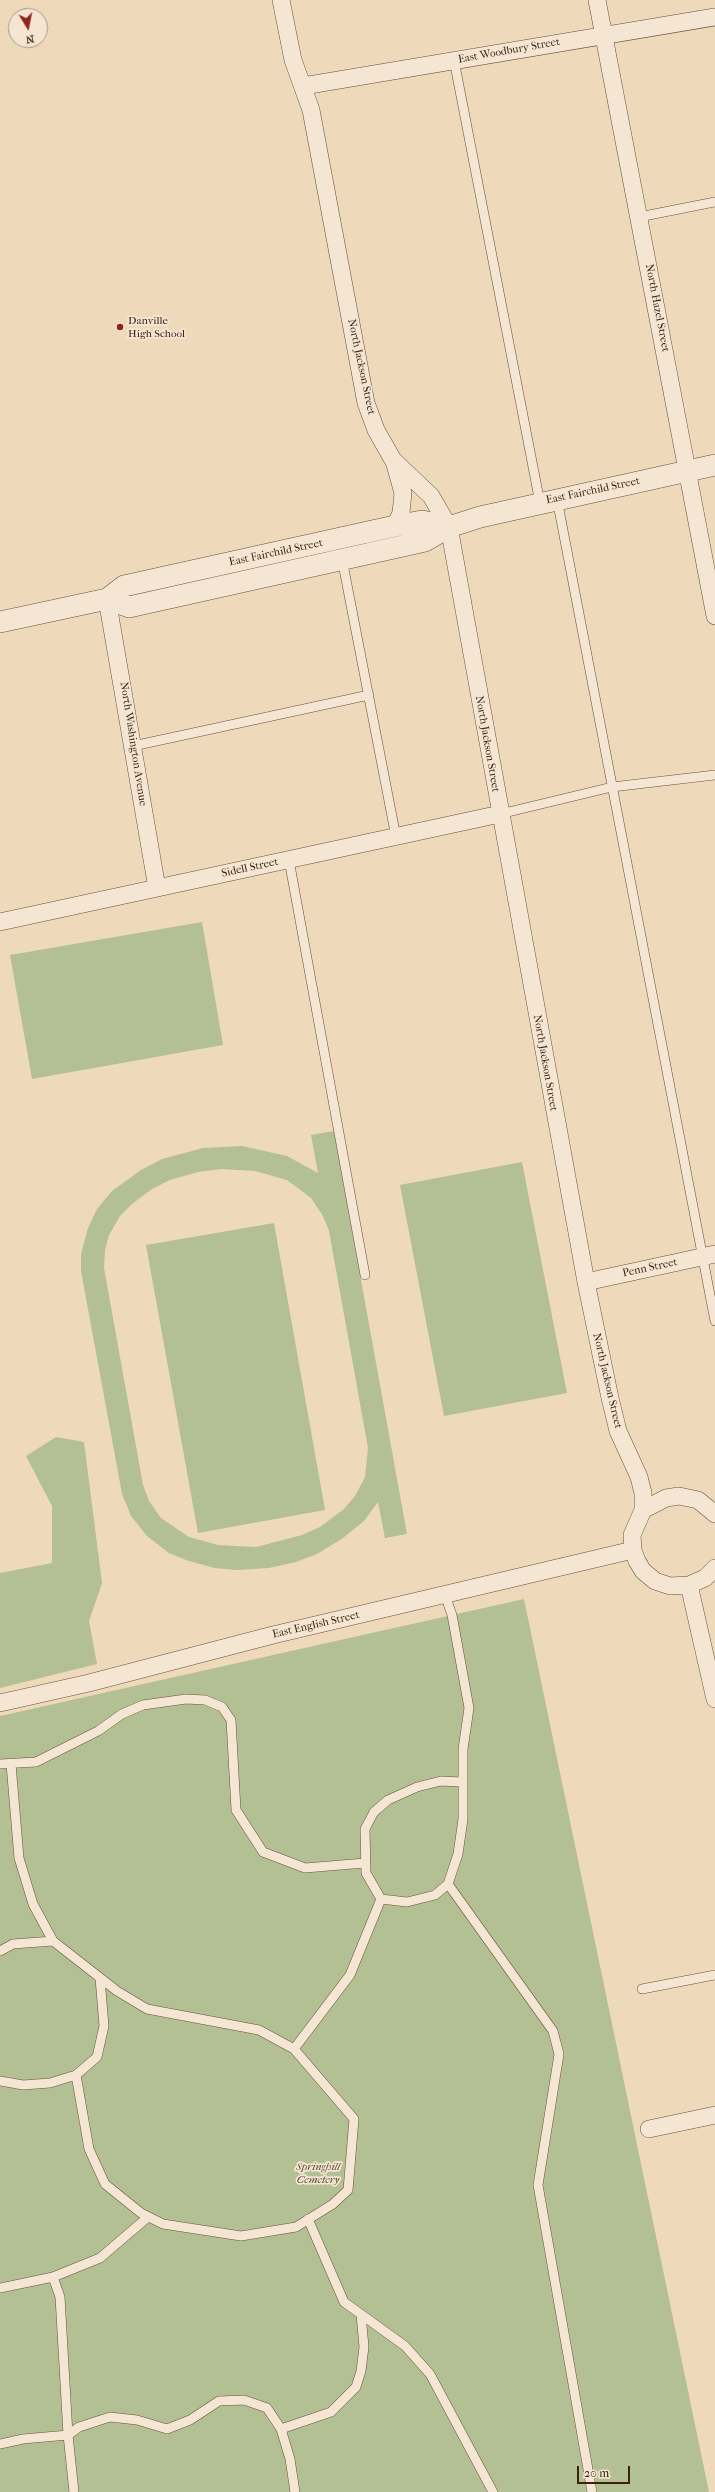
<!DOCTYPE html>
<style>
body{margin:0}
#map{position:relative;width:715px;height:2492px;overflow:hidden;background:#eed9bb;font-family:"IM FELL French Canon",serif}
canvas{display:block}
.north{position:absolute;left:8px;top:8px;width:40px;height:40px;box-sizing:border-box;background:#f4e6d3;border:1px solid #aa9884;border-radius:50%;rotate:170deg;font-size:11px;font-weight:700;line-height:16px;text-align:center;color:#3c220e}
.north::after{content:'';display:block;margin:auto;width:14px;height:18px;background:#8f2418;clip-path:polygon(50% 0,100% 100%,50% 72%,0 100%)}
.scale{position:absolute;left:577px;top:2466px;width:53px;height:18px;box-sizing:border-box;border:2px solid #3c220e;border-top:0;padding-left:5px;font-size:12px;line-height:14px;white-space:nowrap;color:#3c220e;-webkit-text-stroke:3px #f4e6d3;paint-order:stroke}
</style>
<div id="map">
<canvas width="715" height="2492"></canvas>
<div class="north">N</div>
<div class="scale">20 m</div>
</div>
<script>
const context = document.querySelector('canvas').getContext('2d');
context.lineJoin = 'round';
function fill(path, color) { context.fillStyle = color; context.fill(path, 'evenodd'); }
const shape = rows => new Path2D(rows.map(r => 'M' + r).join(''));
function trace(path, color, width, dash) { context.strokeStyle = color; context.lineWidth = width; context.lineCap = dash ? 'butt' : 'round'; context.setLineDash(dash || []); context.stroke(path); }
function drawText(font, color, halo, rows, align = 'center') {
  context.font = font + ' "IM FELL French Canon",serif'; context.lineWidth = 3.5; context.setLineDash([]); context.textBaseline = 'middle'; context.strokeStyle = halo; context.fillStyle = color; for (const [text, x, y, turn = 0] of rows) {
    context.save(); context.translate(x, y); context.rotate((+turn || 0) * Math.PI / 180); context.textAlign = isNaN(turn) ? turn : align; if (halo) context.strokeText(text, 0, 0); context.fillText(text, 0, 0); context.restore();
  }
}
fill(shape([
 [202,922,223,1045,32,1079,10,955],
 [334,1131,407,1534,385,1538,378,1502,364,1521,343,1538,317,1554,296,1562,269,1568,237,1570,214,1568,186,1560,169,1553,147,1536,131,1516,122,1494,81,1271,81,1254,88,1228,97,1209,112,1191,141,1170,162,1159,203,1148,242,1146,287,1156,318,1173,311,1135],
 [222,1169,255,1171,287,1180,311,1198,323,1216,329,1231,368,1448,365,1477,355,1496,344,1509,320,1527,302,1535,256,1547,218,1545,189,1537,161,1518,149,1501,143,1485,104,1268,105,1250,109,1235,120,1216,132,1204,152,1189,170,1180,198,1172],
 [522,1162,567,1393,444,1416,400,1185],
 [274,1223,325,1510,198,1533,146,1245],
 [56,1437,84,1442,102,1583,89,1621,97,1664,0,1688,0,1573,52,1563,52,1506,26,1456],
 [524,1599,709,2492,0,2492,0,1716]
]), '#b3c094');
const service = shape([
 [454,60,540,503],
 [639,217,715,202],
 [557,499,715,1321],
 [342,559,396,837],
 [133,746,369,695],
 [500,814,612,787,715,775],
 [289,860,365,1275],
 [445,1595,452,1615,469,1708,463,1749,463,1819,458,1854,448,1884,435,1895,407,1902,381,1899,366,1873,365,1829,374,1812,388,1800,417,1787,441,1781,462,1782],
 [0,1764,36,1762,98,1731,122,1714,143,1705,186,1699,205,1700,222,1707,231,1720,236,1810,263,1852,305,1868,365,1863],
 [11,1764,19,1858,33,1904,53,1941,117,1991,147,2009,259,2030,294,2049,350,1975,381,1899],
 [448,1884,553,2031,559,2054,538,2185,592,2492],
 [0,1951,13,1944,53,1941],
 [642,1989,715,1975],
 [76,2075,89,2149,105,2184,141,2213,163,2224,241,2236,296,2227,333,2204,348,2190,354,2119,294,2049],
 [0,2081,23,2085,50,2083,76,2075,97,2057,104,2026,100,1978],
 [308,2219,344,2302,405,2346,430,2374,493,2492],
 [53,2277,60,2297,68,2435,74,2492],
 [0,2288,53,2277,100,2258,148,2217],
 [281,2429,331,2412,356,2387,361,2371,364,2347,361,2315],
 [0,2444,23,2439,68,2435,79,2427,110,2417,137,2420,167,2429,190,2420,219,2401,244,2400,267,2408,281,2429,290,2459,295,2492]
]);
const minor = shape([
 [281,0,293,60,311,110,366,403,376,430,393,460,431,496,449,527,586,1282,610,1398,618,1431,639,1477,643,1493,643,1510],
 [597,0,715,616],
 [303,86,715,17],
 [394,461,403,493,401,513,395,526],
 [107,599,157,888],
 [0,922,500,814],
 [586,1282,715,1254],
 [715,1514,698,1500,679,1496,666,1498,643,1510,632,1535,633,1550,637,1561,643,1571,655,1581,670,1586,689,1585,705,1578,715,1568],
 [689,1585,715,1699],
 [0,1703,89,1683,273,1635,633,1550],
 [649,2129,715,2115]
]);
const tertiary = shape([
 [107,599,129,607,425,541,449,527,480,517,715,465],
 [0,622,107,599,124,586,395,526,422,521,449,527]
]);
trace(service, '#685039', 10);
trace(minor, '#685039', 18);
trace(tertiary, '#685039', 22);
trace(service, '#f4e6d3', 9);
trace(minor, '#f4e6d3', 17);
trace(tertiary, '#f4e6d3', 21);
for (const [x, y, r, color] of [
 [120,327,4,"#8f2418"]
]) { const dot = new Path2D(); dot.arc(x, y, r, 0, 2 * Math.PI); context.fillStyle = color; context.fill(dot); trace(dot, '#f4e6d3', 1.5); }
drawText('11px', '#3c220e', '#f4e6d3', [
 ["East Woodbury Street",509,51,-10],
 ["North Hazel Street",657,308,79],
 ["North Jackson Street",361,367,78],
 ["East Fairchild Street",593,491,-12],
 ["East Fairchild Street",276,553,-12],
 ["North Washington Avenue",133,744,81],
 ["North Jackson Street",487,744,80],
 ["Sidell Street",250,868,-12],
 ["North Jackson Street",545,1063,80],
 ["Penn Street",650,1268,-12],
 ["North Jackson Street",607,1381,77],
 ["East English Street",316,1625,-13]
]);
drawText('11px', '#3c220e', '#f4e6d3', [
 ["Danville",128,321],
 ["High School",128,334]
], 'left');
drawText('italic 11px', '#5a4a30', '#f4e6d3', [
 ["Springhill",318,2167],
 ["Cemetery",318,2180]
]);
</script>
